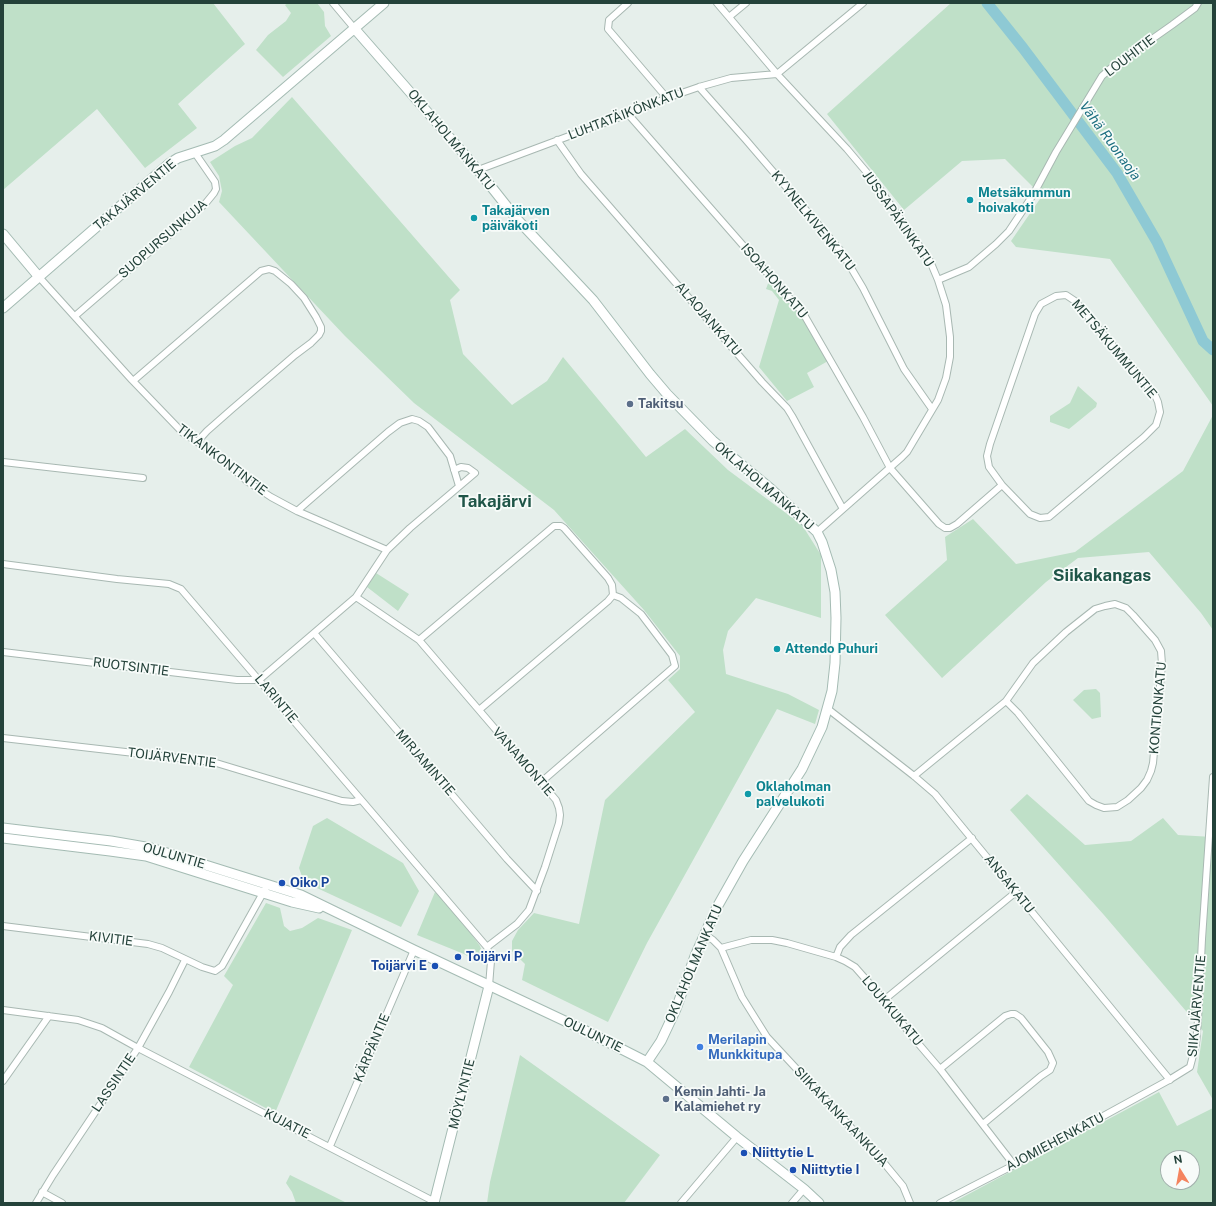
<!DOCTYPE html>
<meta charset="utf-8">
<style>
body{margin:0}
#map{position:relative;width:1216px;height:1206px;overflow:hidden;background:#e6efeb;font-family:"Public Sans",sans-serif}
canvas{display:block}
.frame{position:absolute;inset:0;border:4px solid #24423a;pointer-events:none}
.north{position:absolute;left:1160px;top:1150px;width:40px;height:40px;box-sizing:border-box;background:#f7fbf9;border:1px solid #a3b1ad;border-radius:50%;rotate:349deg;font-size:11px;font-weight:700;line-height:16px;text-align:center;color:#24423a}
.north::after{content:'';display:block;margin:auto;width:14px;height:18px;background:#f4845f;clip-path:polygon(50% 0,100% 100%,50% 72%,0 100%)}
</style>
<div id="map">
<canvas width="1216" height="1206"></canvas>
<div class="frame"></div>
<div class="north">N</div>
</div>
<script>
const context = document.querySelector('canvas').getContext('2d');
context.lineJoin = 'round';
function fill(path, color) { context.fillStyle = color; context.fill(path, 'evenodd'); }
const shape = rows => new Path2D(rows.map(r => 'M' + r).join(''));
function trace(path, color, width, dash) { context.strokeStyle = color; context.lineWidth = width; context.lineCap = dash ? 'butt' : 'round'; context.setLineDash(dash || []); context.stroke(path); }
function drawText(font, color, halo, rows, align = 'center') {
  context.font = font + ' "Public Sans",sans-serif'; context.lineWidth = 3.5; context.setLineDash([]); context.textBaseline = 'middle'; context.strokeStyle = halo; context.fillStyle = color; for (const [text, x, y, turn = 0] of rows) {
    context.save(); context.translate(x, y); context.rotate((+turn || 0) * Math.PI / 180); context.textAlign = isNaN(turn) ? turn : align; if (halo) context.strokeText(text, 0, 0); context.fillText(text, 0, 0); context.restore();
  }
}
fill(shape([
 [3,3,213,3,245,44,178,104,197,128,145,168,97,109,3,190],
 [288,3,317,3,324,12,325,26,331,36,283,77,256,50,268,35,286,21,291,13,285,5],
 [951,3,1213,3,1213,406,1110,259,1016,247,1011,241,1042,196,1005,159,962,161,904,210,827,114],
 [292,97,460,290,450,300,463,354,512,405,547,381,563,357,646,457,685,429,728,470,802,525,821,555,821,618,756,598,728,631,723,650,726,674,788,694,819,710,815,724,777,709,647,943,608,1022,522,980,525,964,512,951,512,941,518,930,534,913,579,924,605,800,695,712,668,680,680,669,680,656,644,610,554,510,414,403,345,336,219,202,222,191,219,176,210,162,235,146,252,138],
 [769,281,789,299,805,319,828,361,807,373,814,387,787,401,759,367,779,300,772,291,766,289],
 [1078,386,1097,403,1096,407,1069,429,1050,422,1050,416,1070,403],
 [1213,415,1213,630,1201,613,1149,552,1078,558,1046,582,942,678,885,615,947,560,945,537,973,519,1016,564,1075,552,1183,471],
 [376,573,409,594,398,611,367,587],
 [1096,689,1100,693,1101,717,1092,719,1073,700,1084,690],
 [1027,794,1085,845,1131,841,1163,818,1178,835,1213,837,1212,877,1213,877,1213,1100,1197,1072,1203,1031,1104,915,1010,810],
 [327,818,403,863,419,891,401,927,304,882,299,868,313,826],
 [435,892,464,924,480,946,484,957,482,961,477,962,464,954,417,935],
 [266,903,280,908,284,926,290,931,302,928,318,918,352,930,275,1113,189,1067,233,985,224,976],
 [520,1055,660,1155,624,1203,487,1203,490,1182],
 [1159,1092,1177,1126,1213,1108,1213,1203,952,1203],
 [1168,1158,1192,1158,1192,1182,1168,1182],
 [290,1175,347,1203,296,1203,292,1192,286,1183]
]), '#bfe0c8');
trace(shape([
 [987,3,1023,48,1117,173,1157,242,1203,341,1213,350]
]), '#8ec9d4', 11);
const street = shape([
 [333,3,354,28],
 [628,3,609,20,608,29,667,98],
 [717,3,777,74,847,149,874,181,930,261,938,280,946,305,950,337,950,357,946,378,938,400,907,452,902,457,817,532],
 [729,17,746,3],
 [699,87,746,140,841,251,863,288,904,369,932,409],
 [628,114,769,275,803,313,863,417,890,468,939,524,945,528,950,528,957,524,1002,485,1030,514,1040,518,1049,517,1144,437,1156,425,1160,412,1158,402,1155,395,1075,301,1066,295,1056,296,1041,304,1035,314,990,444,987,456,989,467,1002,485],
 [557,140,581,174,762,382,787,408,792,416,843,509],
 [478,170,628,114,667,98,699,87,731,78,777,74,863,3],
 [39,277,132,380,183,433,216,454,248,482,271,497,297,511,387,550],
 [938,280,969,267,996,244,1009,231,1033,195,1056,152,1102,76,1111,68,1172,25,1195,8,1198,3],
 [75,316,205,204,214,193,216,189,215,182,195,153],
 [133,381,261,271,269,269,275,271,291,284,304,298,316,317,321,327,321,331,319,335,311,343,295,355,232,409,207,431,197,442],
 [3,462,143,478],
 [297,511,388,432,400,423,412,419,419,421,428,427,450,456,459,486],
 [3,564,117,579,169,584,181,589,487,947,491,961,489,986],
 [356,597,419,640,556,800,559,808,560,815,559,823,545,867,529,910,517,924,487,947],
 [314,633,507,859,537,891],
 [419,640,554,526,561,526,564,528,608,578,612,585,613,595],
 [3,652,237,680,259,680,356,597,387,550,410,528,475,473,468,468,461,467,454,470],
 [828,709,914,776,935,794,1170,1080],
 [479,710,608,601,613,595],
 [3,738,213,762,342,801,353,802,361,800],
 [914,776,1006,701,1033,663,1066,632,1095,609,1105,606,1115,604,1126,608,1133,615,1155,640,1161,651,1162,664,1153,763,1151,771,1147,780,1141,788,1128,800,1117,807,1104,808,1096,805,1089,801,1018,713,1006,701],
 [540,783,675,666,672,655,641,614,621,598,613,595],
 [3,926,148,944,162,948,202,967,215,971,222,966,268,884],
 [704,934,713,940,721,948,742,997,767,1037,884,1163,903,1186,910,1203],
 [721,948,751,940,772,940,787,943,836,957,845,961,855,967,884,1000,911,1035,940,1069,1014,1165],
 [836,957,840,947,851,935,972,838],
 [884,1000,1016,892],
 [3,1010,78,1020,102,1028,138,1048,435,1202],
 [940,1069,1005,1016,1011,1014,1015,1014,1021,1018,1048,1052,1053,1063,1050,1070,1041,1076,983,1124],
 [3,1081,49,1016],
 [330,1146,414,950],
 [42,1192,62,1203],
 [36,1203,53,1175,138,1048,169,992,185,960],
 [681,1203,737,1137],
 [792,1203,804,1189],
 [940,1203,1014,1165,1169,1080,1190,1067,1196,1044,1198,1020,1202,939,1213,777]
]);
const secondary = shape([
 [354,28,478,170,516,218,593,300,650,374,667,394,713,441,771,489,817,532,822,542,831,570,835,592,836,618,835,663,832,691,822,727,802,769,743,861,716,909,695,956,676,1009,661,1041,647,1062],
 [3,234,39,277],
 [3,308,170,163,178,158,215,146,224,140,384,3],
 [3,828,111,841,151,848,301,895,414,950,584,1030,647,1062,737,1137,804,1189,819,1203],
 [3,838,110,851,146,856,292,902,319,908],
 [434,1203,489,986]
]);
trace(street, '#a8b8b2', 8);
trace(secondary, '#a4bbb3', 11);
trace(street, '#fff', 6);
trace(secondary, '#fff', 9);
for (const [x, y, r, color] of [
 [970,200,4,"#0f9aa8"],
 [474,218,4,"#0f9aa8"],
 [630,404,4,"#5c6f8a"],
 [777,649,4,"#0f9aa8"],
 [748,794,4,"#0f9aa8"],
 [282,883,4,"#1a4fb4"],
 [458,957,4,"#1a4fb4"],
 [435,966,4,"#1a4fb4"],
 [700,1047,4,"#3f7fe0"],
 [666,1099,4,"#5c6f8a"],
 [744,1153,4,"#1a4fb4"],
 [793,1170,4,"#1a4fb4"]
]) { const dot = new Path2D(); dot.arc(x, y, r, 0, 2 * Math.PI); context.fillStyle = color; context.fill(dot); trace(dot, '#f7fbf9', 1.5); }
drawText('13px', '#24423a', '#f7fbf9', [
 ["LOUHITIE",1130,56,-37],
 ["LUHTATÄIKÖNKATU",626,114,-21],
 ["OKLAHOLMANKATU",451,140,50],
 ["TAKAJÄRVENTIE",135,195,-40],
 ["JUSSAPÄKINKATU",898,219,55],
 ["KYYNELKIVENKATU",813,221,51],
 ["SUOPURSUNKUJA",163,239,-41],
 ["ISOAHONKATU",774,281,49],
 ["ALAOJANKATU",708,319,49],
 ["METSÄKUMMUNTIE",1114,349,50],
 ["TIKANKONTINTIE",222,460,37],
 ["OKLAHOLMANKATU",764,486,41],
 ["RUOTSINTIE",131,667,7],
 ["LARINTIE",276,699,50],
 ["KONTIONKATU",1158,708,-85],
 ["TOIJÄRVENTIE",172,758,7],
 ["VANAMONTIE",523,762,49],
 ["MIRJAMINTIE",425,763,49],
 ["OULUNTIE",174,856,16],
 ["ANSAKATU",1009,884,51],
 ["KIVITIE",111,939,7],
 ["OKLAHOLMANKATU",694,964,-67],
 ["SIIKAJÄRVENTIE",1197,1006,-85],
 ["LOUKKUKATU",892,1011,50],
 ["OULUNTIE",593,1035,26],
 ["KÄRPÄNTIE",372,1048,-67],
 ["LASSINTIE",114,1083,-56],
 ["MÖYLYNTIE",462,1094,-76],
 ["SIIKAKANKAANKUJA",841,1117,47],
 ["KUJATIE",287,1124,27],
 ["AJOMIEHENKATU",1055,1142,-28]
]);
drawText('bold 13px', '#0d838f', '#f7fbf9', [
 ["Metsäkummun",978,193],
 ["hoivakoti",978,208],
 ["Takajärven",482,211],
 ["päiväkoti",482,226],
 ["Attendo Puhuri",785,649],
 ["Oklaholman",756,787],
 ["palvelukoti",756,802]
], 'left');
drawText('bold 13px', '#4e5e75', '#f7fbf9', [
 ["Takitsu",638,404],
 ["Kemin Jahti- Ja",674,1092],
 ["Kalamiehet ry",674,1107]
], 'left');
drawText('bold 13px', '#164399', '#f7fbf9', [
 ["Oiko P",290,883],
 ["Toijärvi P",466,957],
 ["Toijärvi E",427,966,"right"],
 ["Niittytie L",752,1153],
 ["Niittytie I",801,1170]
], 'left');
drawText('bold 13px', '#366cbe', '#f7fbf9', [
 ["Merilapin",708,1040],
 ["Munkkitupa",708,1055]
], 'left');
drawText('italic 14px', '#1c6f80', '#f7fbf9', [
 ["Vähä Ruonaoja",1110,141,54]
]);
drawText('bold 17px', '#1f5548', '#f7fbf9', [
 ["Takajärvi",495,502],
 ["Siikakangas",1102,576]
]);
</script>
